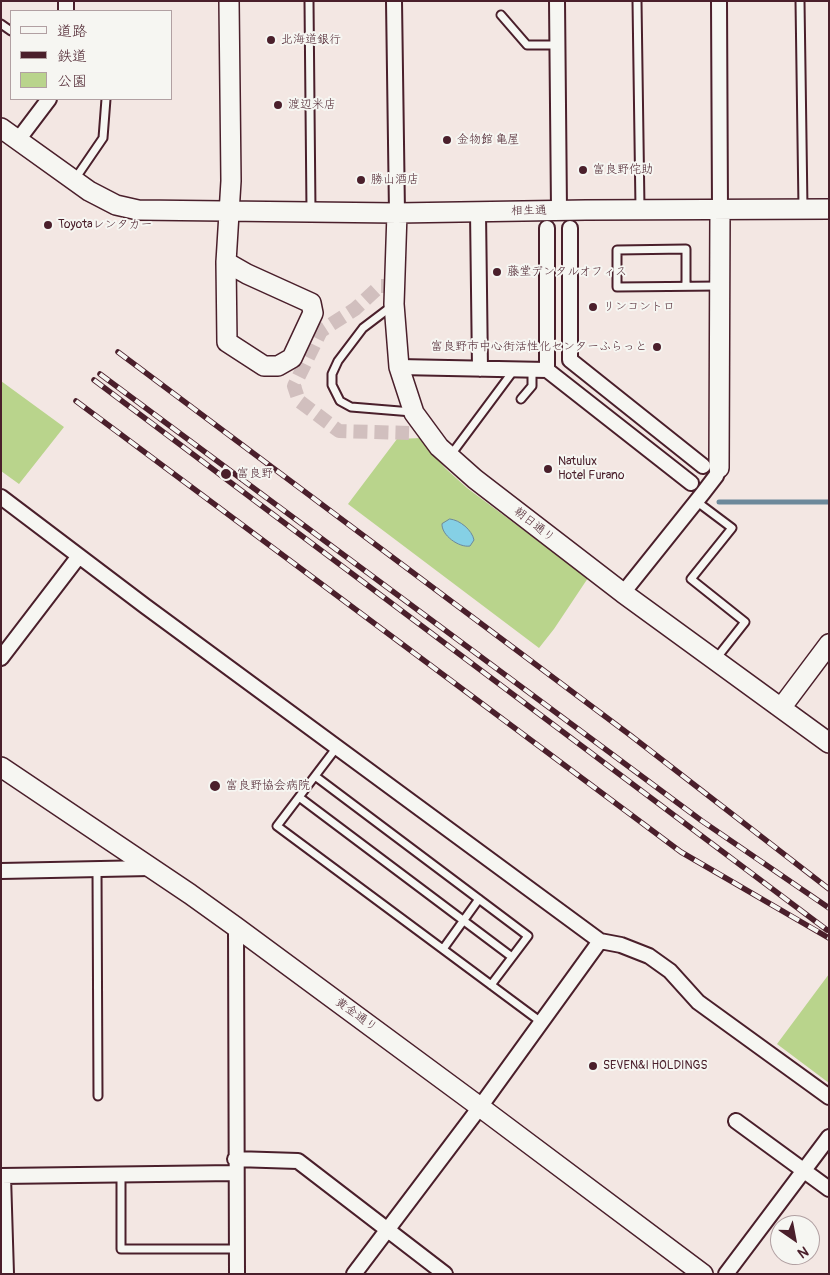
<!DOCTYPE html>
<meta charset="utf-8">
<style>
body{margin:0}
#map{position:relative;width:830px;height:1275px;overflow:hidden;background:#f3e7e3;font-family:Pangolin,"Klee One",sans-serif}
canvas{display:block}
.frame{position:absolute;inset:0;border:2px solid #4a1f2b;pointer-events:none}
.legend{position:absolute;left:10px;top:10px;width:162px;height:90px;box-sizing:border-box;background:#f6f6f2;border:1px solid #b1a0a2;margin:0;padding:6px 9px;list-style:none;font-size:15px;color:#4a1f2b}
.legend li{display:flex;align-items:center;gap:10px;height:25px}
.legend b{width:25px;border:1px solid #b1a0a2}
.north{position:absolute;left:770px;top:1215px;width:50px;height:50px;box-sizing:border-box;background:#f6f6f2;border:1px solid #b1a0a2;border-radius:50%;rotate:147deg;font-size:14px;font-weight:700;line-height:20px;text-align:center;color:#4a1f2b}
.north::after{content:'';display:block;margin:auto;width:18px;height:22px;background:#4a1f2b;clip-path:polygon(50% 0,100% 100%,50% 72%,0 100%)}
</style>
<div id="map">
<canvas width="830" height="1275"></canvas>
<div class="frame"></div>
<ul class="legend">
<li><b style="height:6px;background:#f6f6f2"></b>道路</li>
<li><b style="height:6px;background:#4a1f2b"></b>鉄道</li>
<li><b style="height:14px;background:#b9d48c"></b>公園</li>
</ul>
<div class="north">N</div>
</div>
<script>
const g = document.querySelector('canvas').getContext('2d');
g.lineJoin = 'round';
function fillPath(path, color) {
  g.fillStyle = color;
  g.fill(path, 'evenodd');
}
function strokePath(path, color, width, dash) {
  g.strokeStyle = color;
  g.lineWidth = width;
  g.lineCap = dash ? 'butt' : 'round';
  g.setLineDash(dash || []);
  g.stroke(path);
}
function label(font, color, halo, rows, align = 'center') {
  g.font = font + ' Pangolin,"Klee One",sans-serif';
  g.lineWidth = 4;
  g.setLineDash([]);
  g.textBaseline = 'middle';
  g.strokeStyle = halo;
  g.fillStyle = color;
  for (const [text, x, y, turn = 0] of rows) {
    g.save();
    g.translate(x, y);
    g.rotate((+turn || 0) * Math.PI / 180);
    g.textAlign = isNaN(turn) ? turn : align;
    if (halo) g.strokeText(text, 0, 0);
    g.fillText(text, 0, 0);
    g.restore();
  }
}
const green = new Path2D(`
 M1 381 64 427 19 484 1 471Z
 M421 438 445 468 467 488 588 578 554 629 539 648 348 504 397 439Z
 M829 974V1083L777 1044Z`);
const water = new Path2D(`
 M450 519C460 520 472 530 474 540L470 546C459 548 441 535 442 524Z`);
const stream = new Path2D(`
 M719 502H829`);
const streetTunnel = new Path2D(`
 M395 286H380L355 309 321 331 294 386 299 401 339 431 409 433`);
const lane = new Path2D(`
 M309 1 311 211
 M637 1 640 208
 M800 1 803 208
 M501 15 527 45H557
 M1 24 11 31
 M75 179 103 138 106 99
 M686 286V249L617 250V287L719 286
 M392 306 363 328 338 361 332 374V385L340 401 351 407 412 412
 M521 399 532 386V370
 M450 456 514 370
 M696 501 732 528 691 579 745 622 715 660
 M337 747 277 826 541 1022
 M315 776 528 936 491 985
 M299 797 512 957
 M97 870 98 1096
 M443 949 479 899
 M121 1174V1249H236`);
const street = new Path2D(`
 M66 1V11
 M394 1 397 213
 M557 1 559 210
 M719 1 720 210
 M18 140 49 99
 M478 212 480 369
 M570 228V360L703 466
 M399 367 547 370 691 483
 M547 370V228
 M1 497 145 606 600 941 621 945 649 956 670 971 698 1002 829 1097
 M623 593 703 493 716 476 719 468
 M1 658 79 556
 M1 871 150 868
 M236 927 237 1274
 M736 1121 829 1189
 M235 1159 298 1161 445 1274
 M1 1176 235 1173
 M3 1176 6 1274
 M354 1274 480 1107 600 941
 M726 1274 829 1137`);
const secondary = new Path2D(`
 M1 128 89 191 116 205 138 210 397 213 586 210 829 209
 M397 213 394 304 399 367 414 413 439 447 475 479 623 593 829 743
 M226 262 247 274 311 303 313 313 292 358 278 366H264L227 342 226 262 231 181 229 1
 M719 468 720 210
 M781 708 829 644
 M1 767 190 894 236 927 480 1107 703 1274`);
const rail = new Path2D(`
 M118 352 630 735 829 889
 M100 374 702 821 829 908
 M94 380 827 930
 M76 401 681 852 829 938`);
const markers = [
 [271,40,5,"#4a1f2b"],
 [278,105,5,"#4a1f2b"],
 [447,140,5,"#4a1f2b"],
 [583,170,5,"#4a1f2b"],
 [361,180,5,"#4a1f2b"],
 [48,225,5,"#4a1f2b"],
 [497,272,5,"#4a1f2b"],
 [593,307,5,"#4a1f2b"],
 [657,347,5,"#4a1f2b"],
 [548,469,5,"#4a1f2b"],
 [226,474,6,"#4a1f2b"],
 [215,786,6,"#4a1f2b"],
 [593,1066,5,"#4a1f2b"]
];
const poiNames = [
 ["北海道銀行",281,40],
 ["渡辺米店",288,105],
 ["金物館 亀屋",457,140],
 ["富良野侘助",593,170],
 ["勝山酒店",371,180],
 ["Toyotaレンタカー",58,225],
 ["藤堂デンタルオフィス",507,272],
 ["リンコントロ",603,307],
 ["富良野市中心街活性化センターふらっと",647,347,"right"],
 ["Natulux",558,462],
 ["Hotel Furano",558,476],
 ["富良野",237,474],
 ["富良野協会病院",226,786],
 ["SEVEN&I HOLDINGS",603,1066]
];
const streetNames = [
 ["相生通",529,211,-1],
 ["朝日通り",534,525,38],
 ["黄金通り",356,1015,36]
];
fillPath(green, '#b9d48c');
fillPath(water, '#85d0e5');
strokePath(water, '#6d899b', 1);
strokePath(stream, '#6d899b', 5);
strokePath(streetTunnel, '#d1bfbe', 14, [14, 7]);
strokePath(lane, '#4a1f2b', 11);
strokePath(street, '#4a1f2b', 18);
strokePath(secondary, '#4a1f2b', 22);
strokePath(lane, '#f6f6f2', 7);
strokePath(street, '#f6f6f2', 14);
strokePath(secondary, '#f6f6f2', 19);
strokePath(rail, '#4a1f2b', 5.5);
strokePath(rail, '#f6f6f2', 4, [11]);
for (const [x, y, r, color] of markers) {
  const dot = new Path2D();
  dot.arc(x, y, r, 0, 2 * Math.PI);
  g.fillStyle = color;
  g.fill(dot);
  strokePath(dot, '#f6f6f2', 2);
}
label('12px', '#4a1f2b', '#f6f6f2', poiNames, 'left');
label('12px', '#4a1f2b', '#f6f6f2', streetNames);
</script>
